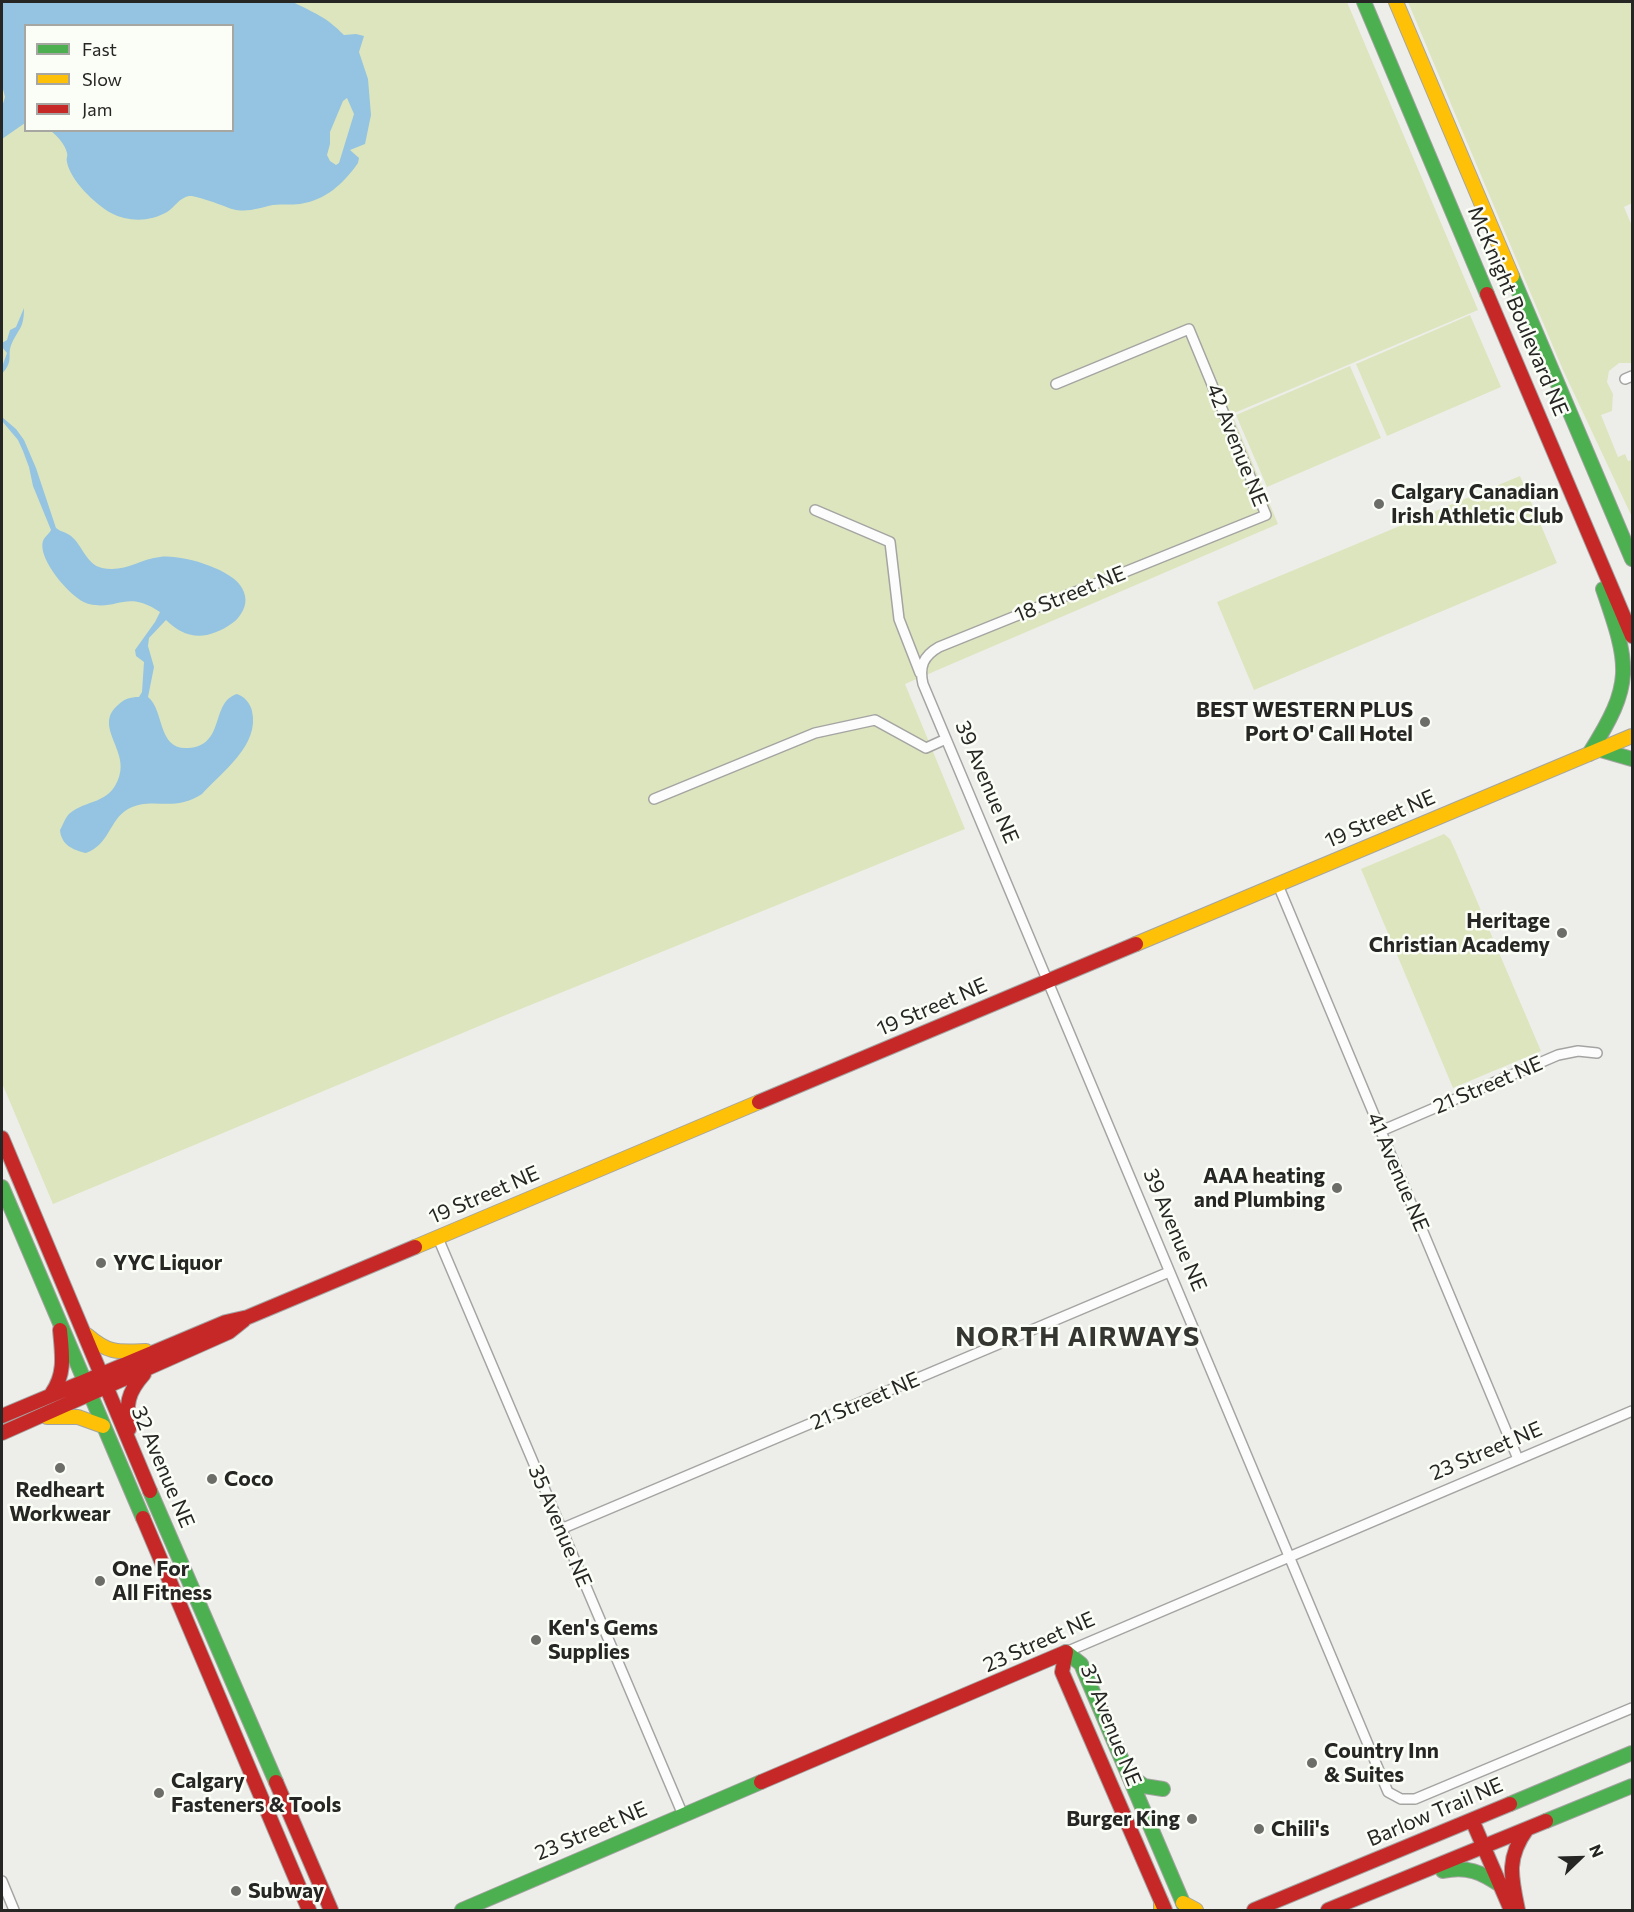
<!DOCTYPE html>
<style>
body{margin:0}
#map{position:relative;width:1634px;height:1912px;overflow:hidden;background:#edeeea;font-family:Commissioner,sans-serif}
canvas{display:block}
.frame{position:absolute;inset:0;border:3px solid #262624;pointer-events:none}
.legend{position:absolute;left:24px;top:24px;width:210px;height:108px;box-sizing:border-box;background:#fbfdf7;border:2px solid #a6a7a3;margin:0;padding:8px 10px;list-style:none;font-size:18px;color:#262624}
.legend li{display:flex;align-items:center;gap:12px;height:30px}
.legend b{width:30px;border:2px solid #a6a7a3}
.north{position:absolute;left:1550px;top:1828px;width:60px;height:60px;-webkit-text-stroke:4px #fbfdf7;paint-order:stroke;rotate:67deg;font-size:16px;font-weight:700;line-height:24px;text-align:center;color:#262624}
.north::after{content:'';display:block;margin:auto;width:21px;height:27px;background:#262624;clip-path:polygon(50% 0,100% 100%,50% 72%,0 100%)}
</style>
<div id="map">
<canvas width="1634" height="1912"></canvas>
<div class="frame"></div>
<ul class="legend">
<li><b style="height:8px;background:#4caf50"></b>Fast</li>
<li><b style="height:8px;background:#ffc107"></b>Slow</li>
<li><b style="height:8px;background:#c62828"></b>Jam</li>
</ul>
<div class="north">N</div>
</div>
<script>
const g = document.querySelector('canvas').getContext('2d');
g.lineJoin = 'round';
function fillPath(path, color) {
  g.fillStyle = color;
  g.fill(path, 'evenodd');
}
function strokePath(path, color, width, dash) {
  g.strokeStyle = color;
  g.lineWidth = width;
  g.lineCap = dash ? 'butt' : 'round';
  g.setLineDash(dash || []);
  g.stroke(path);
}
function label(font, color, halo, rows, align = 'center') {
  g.font = font + ' Commissioner,sans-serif';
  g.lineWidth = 5;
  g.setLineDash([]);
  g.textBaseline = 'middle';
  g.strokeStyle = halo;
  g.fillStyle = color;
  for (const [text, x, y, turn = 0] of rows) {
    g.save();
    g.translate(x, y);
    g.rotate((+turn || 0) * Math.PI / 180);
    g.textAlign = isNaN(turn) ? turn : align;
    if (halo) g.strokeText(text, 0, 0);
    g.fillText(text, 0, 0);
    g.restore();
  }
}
const green = new Path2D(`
 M2 2H1347L1478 310 1232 414 1278 524 905 684 965 829 496 1019 53 1204 2 1083ZM26 26H232V130H26Z
 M1408 2H1632V203L1624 207 1632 226V363H1619L1609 371 1607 382 1613 394 1612 411 1601 415 1618 457 1625 454 1628 461 1632 460V517L1563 370Z
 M1470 315 1501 387 1387 436 1356 364Z
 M1350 366 1381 438 1267 487 1236 415Z
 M1520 476 1557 563 1254 690 1217 602Z
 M1444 834 1450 839 1456 852 1541 1051 1453 1088 1361 869Z`);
const water = new Path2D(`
 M2 2H293C316 14 325 16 344 35L356 34 364 36 359 52 368 79 371 115 365 144 350 150 359 158 358 163C343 184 326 200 300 204 291 205 282 204 273 205 259 208 247 213 232 209 224 206 196 195 189 196 179 198 175 207 167 212 150 222 128 222 111 213 95 204 70 180 67 162 66 158 68 156 67 153 65 144 57 136 51 131L232 130V26H26L25 123 2 139V107L5 97 2 85ZM347 98 354 114 339 163 336 165 330 161 327 155 330 144V132L343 101Z
 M24 308C24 328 19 328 12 343 6 356 15 359 2 374V367L7 353 2 347V343L7 340 10 330 16 327Z
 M2 417 16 429 24 440 36 468 56 528C61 532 66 532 71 536 83 546 86 564 102 568 124 573 140 559 160 557 181 554 232 569 242 588 248 599 246 608 238 618 231 626 218 632 207 635 190 638 177 631 166 620L149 638 148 646 154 667 148 697C165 711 157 750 188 748 226 746 210 702 237 694 245 697 250 703 252 711 260 745 222 772 202 794 174 813 152 796 128 809 109 820 110 844 86 853 72 850 61 844 60 830 63 825 65 818 69 814 86 799 110 805 119 777 129 750 93 726 118 705 124 699 130 697 139 697L142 692 144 662 136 656 135 650 155 622 160 612C126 589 118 611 89 604 72 600 37 559 43 541 45 536 49 534 51 530L33 486 29 467 23 451 18 440 2 421Z`);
const street = new Path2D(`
 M1625 379 1632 376
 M1056 384 1189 329 1266 515 939 647C923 656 919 667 923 684L1388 1792 1401 1799H1415L1632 1708
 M815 510 890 542 899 619 920 673
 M654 799 815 733 875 720 926 748 946 739
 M1278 885 1518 1459
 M1381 1131 1558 1055 1578 1051 1597 1053
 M438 1238 683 1815
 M561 1529 1169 1272
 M1066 1652 1632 1411
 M2 1881 14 1910`);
const fast = new Path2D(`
 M1364 2 1487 294
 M1512 276 1632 559
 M1601 750 1632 759
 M1589 754C1634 683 1630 667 1603 589
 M2 1187 143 1518
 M150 1491 276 1782
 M1066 1652 1081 1664 1186 1910
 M1129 1775 1144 1786 1163 1789
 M1510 1804 1632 1753
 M1546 1821 1632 1786
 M1443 1871C1467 1866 1481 1872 1500 1885
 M462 1910 761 1782`);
const slow = new Path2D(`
 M1396 2 1512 276
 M1136 944 1632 736
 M415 1247 759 1102
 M87 1335C109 1354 118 1352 146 1351
 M47 1417H78L103 1426
 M1161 1901V1910
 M1183 1903 1196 1910`);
const jam = new Path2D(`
 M1487 294 1632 636
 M759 1102 1136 944
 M2 1138 150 1491
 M52 1393C66 1373 62 1353 60 1330
 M2 1416 226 1322 248 1317 415 1247
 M129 1429C126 1404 127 1393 144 1374
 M2 1433 229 1332 244 1320
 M143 1518 309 1910
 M1066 1652 1062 1672 1165 1910
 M276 1782 331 1910
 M761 1782 1066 1652
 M1472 1820 1511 1910
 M1254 1910 1510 1804
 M1328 1910 1546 1821
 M1518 1910C1511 1877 1506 1858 1527 1829`);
const markers = [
 [1379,504,6,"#6c6c69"],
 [1425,722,6,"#6c6c69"],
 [1562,933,6,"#6c6c69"],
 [1337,1188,6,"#6c6c69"],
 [101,1263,6,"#6c6c69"],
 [60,1468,6,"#6c6c69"],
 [212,1479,6,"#6c6c69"],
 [100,1581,6,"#6c6c69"],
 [536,1640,6,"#6c6c69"],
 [1312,1763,6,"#6c6c69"],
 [159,1793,6,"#6c6c69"],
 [1192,1819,6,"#6c6c69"],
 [1259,1829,6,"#6c6c69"],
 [236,1891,6,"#6c6c69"]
];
const streetNames = [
 ["McKnight Boulevard NE",1518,311,67],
 ["42 Avenue NE",1237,445,68],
 ["18 Street NE",1070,594,-22],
 ["39 Avenue NE",987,782,67],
 ["19 Street NE",1380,819,-23],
 ["19 Street NE",932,1007,-23],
 ["21 Street NE",1488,1085,-23],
 ["41 Avenue NE",1398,1172,67],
 ["19 Street NE",484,1195,-23],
 ["39 Avenue NE",1175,1230,67],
 ["21 Street NE",865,1401,-23],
 ["23 Street NE",1486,1451,-23],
 ["32 Avenue NE",163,1467,67],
 ["35 Avenue NE",560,1526,67],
 ["23 Street NE",1039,1642,-24],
 ["37 Avenue NE",1111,1725,68],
 ["Barlow Trail NE",1435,1812,-23],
 ["23 Street NE",591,1831,-23]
];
const poiNames = [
 ["Calgary Canadian",1391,492],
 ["Irish Athletic Club",1391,516],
 ["BEST WESTERN PLUS",1413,710,"right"],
 ["Port O' Call Hotel",1413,734,"right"],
 ["Heritage",1550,921,"right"],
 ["Christian Academy",1550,945,"right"],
 ["AAA heating",1325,1176,"right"],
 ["and Plumbing",1325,1200,"right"],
 ["YYC Liquor",113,1263],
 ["Coco",224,1479],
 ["Redheart",60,1490,"center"],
 ["Workwear",60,1514,"center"],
 ["One For",112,1569],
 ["All Fitness",112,1593],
 ["Ken's Gems",548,1628],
 ["Supplies",548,1652],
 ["Country Inn",1324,1751],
 ["& Suites",1324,1775],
 ["Calgary",171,1781],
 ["Fasteners & Tools",171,1805],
 ["Burger King",1180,1819,"right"],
 ["Chili's",1271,1829],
 ["Subway",248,1891]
];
const districtNames = [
 ["NORTH AIRWAYS",1078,1337]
];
fillPath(green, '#dde5be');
fillPath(water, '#94c4e1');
strokePath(street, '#a4a4a2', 12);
strokePath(fast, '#a4a4a2', 16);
strokePath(slow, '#a4a4a2', 16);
strokePath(jam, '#a4a4a2', 16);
strokePath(street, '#fcfcfc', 9);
strokePath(fast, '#4caf50', 14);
strokePath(slow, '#ffc107', 14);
strokePath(jam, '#c62828', 14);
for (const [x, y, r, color] of markers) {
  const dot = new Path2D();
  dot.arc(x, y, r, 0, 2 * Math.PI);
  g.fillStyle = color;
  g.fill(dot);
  strokePath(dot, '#fbfdf7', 2);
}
label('21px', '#262624', '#fbfdf7', streetNames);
label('bold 21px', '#262624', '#fbfdf7', poiNames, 'left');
g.letterSpacing = '1.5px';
label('bold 27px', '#353632', '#fbfdf7', districtNames);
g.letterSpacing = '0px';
</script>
